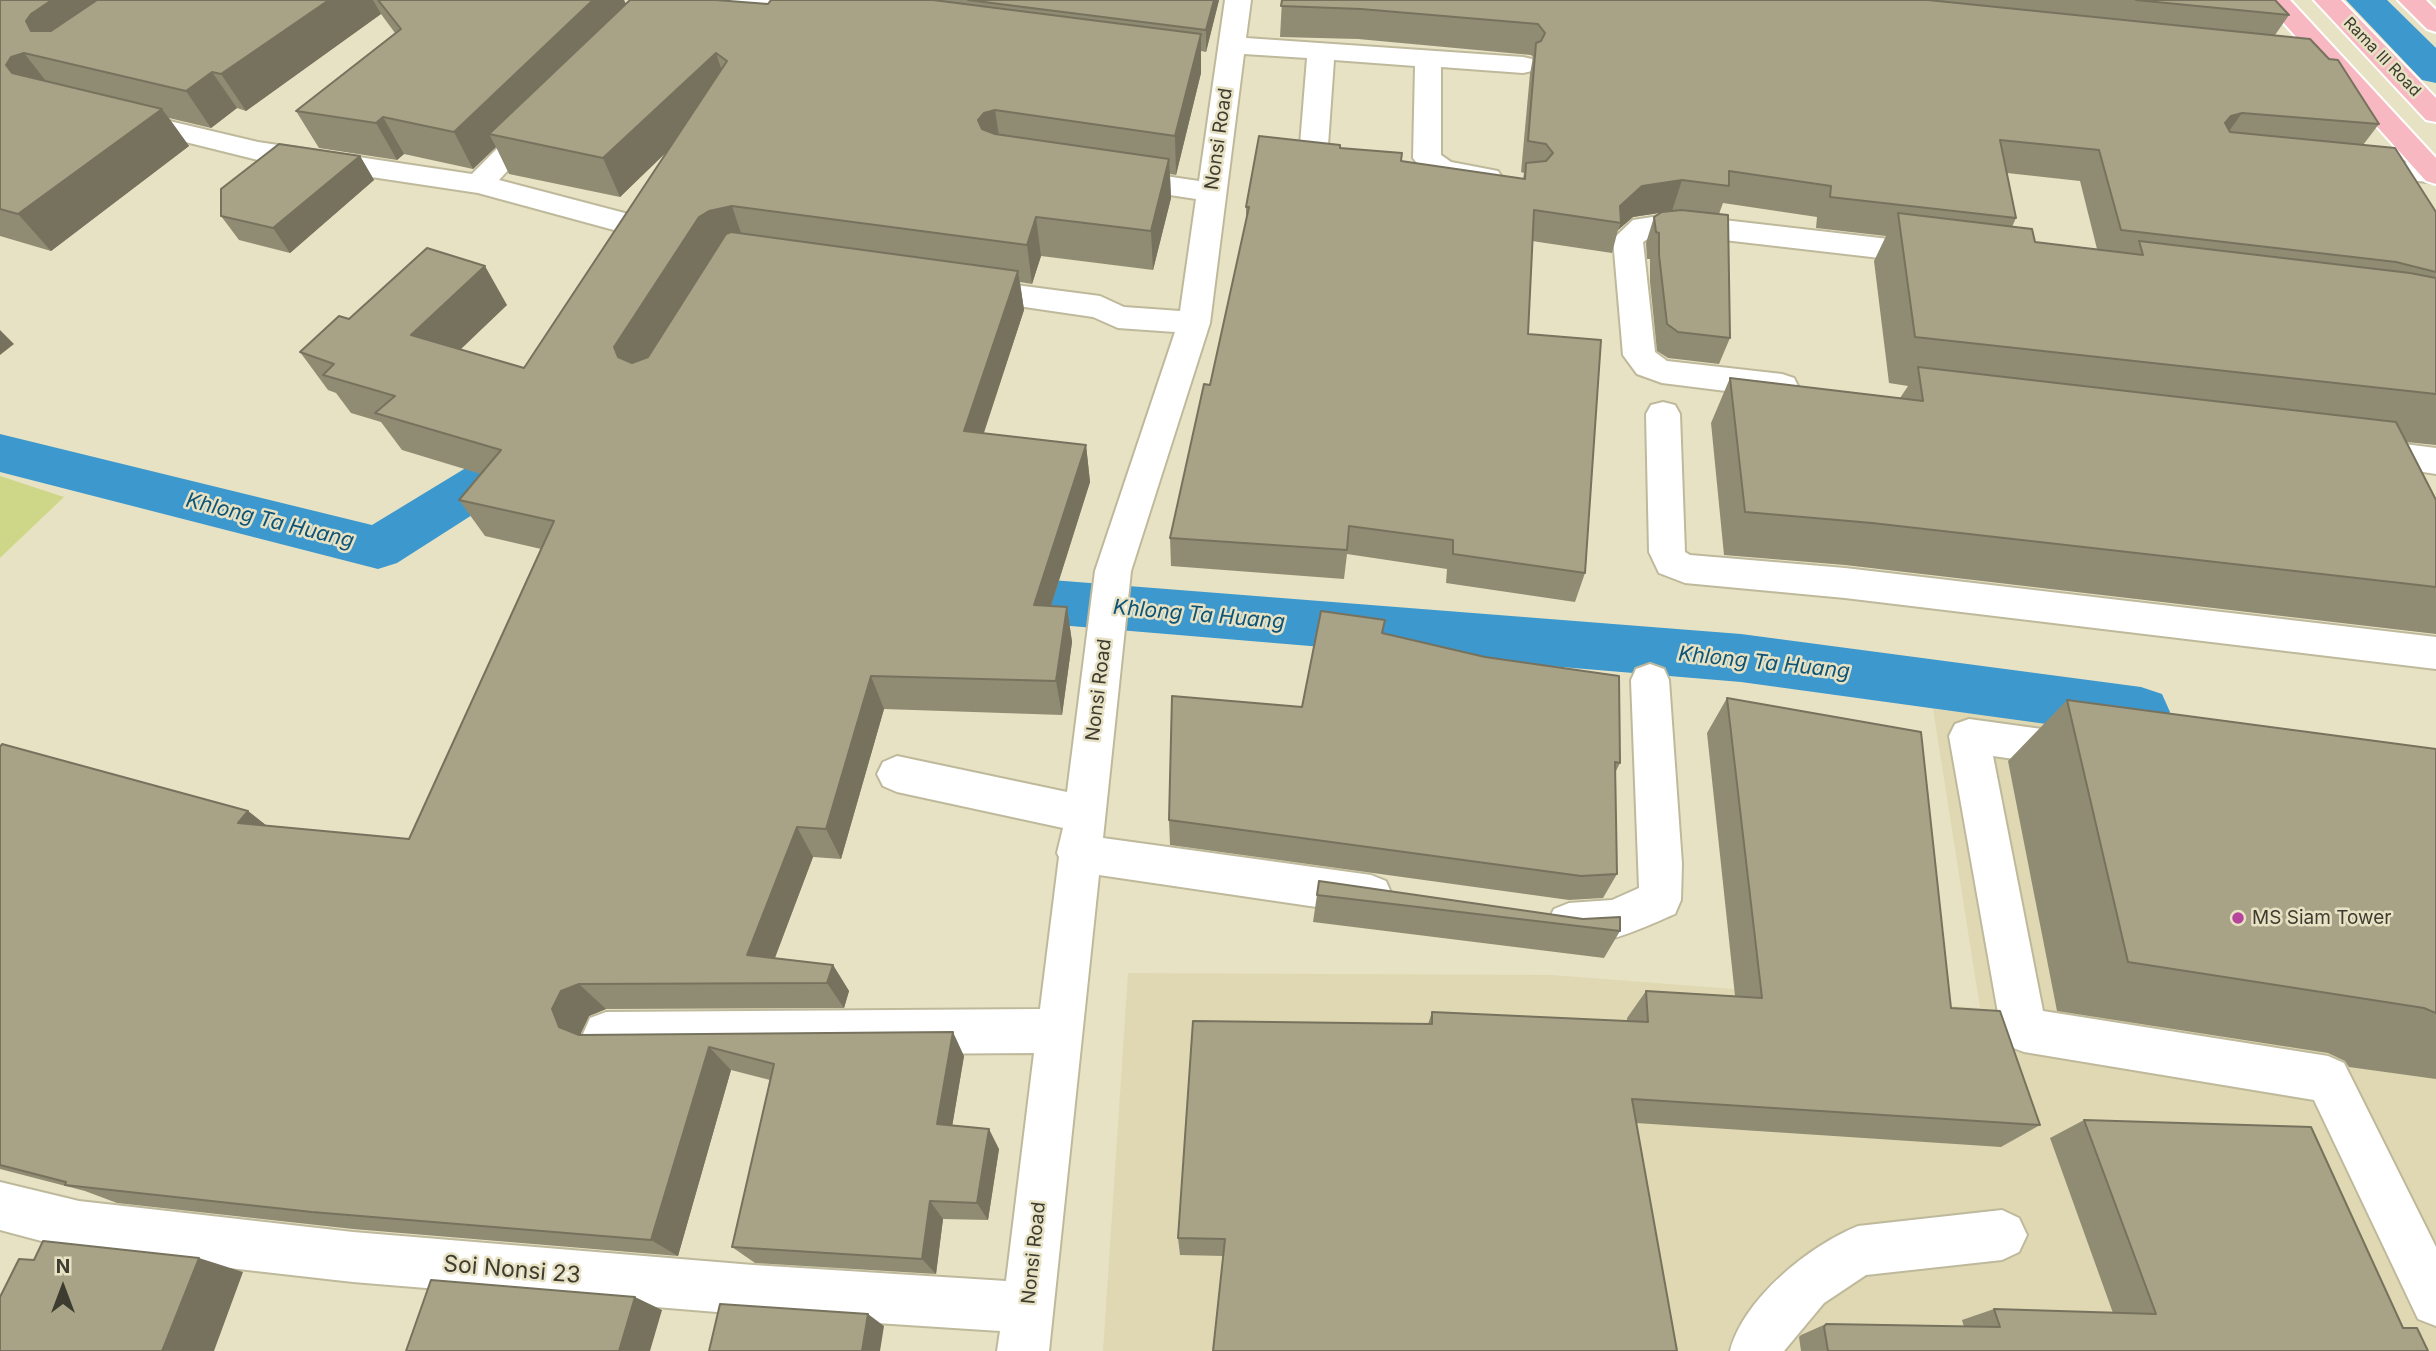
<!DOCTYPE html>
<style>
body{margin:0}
#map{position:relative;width:2436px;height:1351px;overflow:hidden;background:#e8e2c4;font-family:Inter,sans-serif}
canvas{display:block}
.north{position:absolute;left:28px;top:1253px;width:70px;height:70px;-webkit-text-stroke:5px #e8e2c4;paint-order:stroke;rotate:0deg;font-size:19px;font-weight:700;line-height:28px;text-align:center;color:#3e3b30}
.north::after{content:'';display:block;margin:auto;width:24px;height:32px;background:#3e3b30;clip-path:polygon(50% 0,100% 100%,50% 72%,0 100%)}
</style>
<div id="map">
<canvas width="2436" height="1351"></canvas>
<div class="north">N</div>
</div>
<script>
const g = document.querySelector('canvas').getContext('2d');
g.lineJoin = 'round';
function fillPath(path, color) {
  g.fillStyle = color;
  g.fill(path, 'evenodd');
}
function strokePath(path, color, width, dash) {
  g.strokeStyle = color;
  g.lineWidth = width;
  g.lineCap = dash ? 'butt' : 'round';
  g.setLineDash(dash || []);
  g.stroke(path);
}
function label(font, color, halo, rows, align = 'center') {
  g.font = font + ' Inter,sans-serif';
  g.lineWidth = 5;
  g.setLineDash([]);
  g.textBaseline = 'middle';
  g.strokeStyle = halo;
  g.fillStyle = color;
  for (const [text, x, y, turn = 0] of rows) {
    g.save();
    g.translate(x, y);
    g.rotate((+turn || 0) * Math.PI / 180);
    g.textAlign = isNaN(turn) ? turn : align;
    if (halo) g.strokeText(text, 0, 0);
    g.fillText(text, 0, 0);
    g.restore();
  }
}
const built = new Path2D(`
 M1933 709 2436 766V1351H1103L1128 973 1552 975 1980 1008Z`);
const green = new Path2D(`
 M0 476 64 497 0 558Z`);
const canal = new Path2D(`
 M2346 0H2387L2436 48V83L2422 80Z
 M0 434 372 525 469 466 487 461 555 478 562 492 555 506 536 512 494 501 397 563 378 569 0 472Z
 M975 574 1741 634 2141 687 2162 694 2170 712 2162 730 2141 737 1741 682 975 618 955 612 947 596 955 580Z`);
const minor = new Path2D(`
 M711 0H796L817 4 821 9 817 14 808 17 724 8 715 5Z
 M1225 0H1251L1246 38 1523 57 1532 59 1536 65 1532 71 1523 73 1441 67V155L1451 162 1498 171 1502 177 1498 183C1475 189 1427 179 1413 158L1415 66 1334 60 1328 145 1324 151 1314 154 1304 151 1300 145 1307 58 1244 54 1210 323 1131 571 1103 838 1371 875 1386 881 1392 895 1386 909 1371 915 1099 875 1049 1351H997L1000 1331 753 1315 353 1282 79 1251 0 1230V1182L79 1201 353 1232 753 1265 1006 1281 1034 1053 606 1056 590 1050 583 1034 590 1018 606 1012 1040 1009 1059 857 1057 853 1063 828 897 792 883 786 877 774 883 762 897 756 1067 792 1095 571 1175 332 1118 328 1093 317 970 299 959 296 954 289 959 282 970 279 1100 296 1124 307 1180 311 1196 199 1117 187 1107 184 1103 178 1107 172 1117 169 1199 181Z
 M127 111 258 142 472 174 528 117 538 115 548 117 552 123 499 180 636 216 640 223 636 230 625 233 478 193 258 160 117 125 113 119 117 113Z
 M2356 158 2436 165V183L2346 173 2342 167 2346 161Z
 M1672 214 1932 244 1943 247 1947 254 1943 261 1932 264 1672 234 1652 236 1643 242 1655 352 1667 361 1782 374 1794 378 1798 386 1794 394 1782 398 1662 383 1637 374 1623 355 1613 239 1633 220Z
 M1663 402 1675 405 1680 414 1685 552 1690 555 1845 568 2436 637V669L1845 598 1685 583 1659 573 1649 552 1646 414 1651 405Z
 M2364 439 2436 448V474L2352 461 2347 452 2352 443Z
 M1650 664 1664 669 1669 680 1682 864 1681 900 1675 914C1637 930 1595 953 1554 937L1547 923 1554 909 1569 903 1612 900 1639 888 1631 680 1636 669Z
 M1969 719 2078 734 2092 739 2098 751 2092 763 2078 768 1993 756 2043 1011 2328 1056 2344 1063 2436 1247V1326L2418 1319 2314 1100 2024 1052 2008 1046 2001 1030 1949 736 1955 724Z
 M2002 1210 2019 1218 2027 1235 2019 1252 2002 1260 1866 1275 1824 1303 1784 1351H1730C1744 1298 1809 1246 1858 1226Z`);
const major = new Path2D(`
 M2263 0H2290L2436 158V184L2426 181Z
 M2314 0H2341L2436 98V122L2426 120Z
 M2398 0H2426L2436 10V32L2427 29Z`);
const wall = new Path2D(`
 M0 0H624L626 4H768L771 0H1219L1206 52 1201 51V73L1176 175 1170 174 1171 198 1153 270 1041 256 1032 284 1020 282 1024 310 984 433 1086 445 1090 482 1051 606 1067 607 1072 642 1062 715 884 709 841 859 813 857 775 958 833 965 849 991 844 1008 606 1009 589 1016 581 1033V1035L964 1056 952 1126 999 1149 988 1220 943 1219 936 1274 755 1263 732 1247 770 1080 731 1070 678 1256 353 1229 117 1203 85 1191 0 1169V747L248 811 267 826 409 839 541 549 485 536 459 500 481 474 402 450 381 422 351 413 336 393 328 390 300 352 349 319 507 305 460 349 524 368 667 151 620 197 509 174 496 147 473 169 404 154 397 160 319 148 296 111 395 33 381 14 246 111 237 108 211 128 169 118 189 146 51 251 0 236Z
 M1282 0H2275L2289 15 2275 35 2379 124 2363 145 2436 212V445L2406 442 2436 500V634L1845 565 1724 555 1711 423 1730 378 1900 398 1908 386 1889 383 1874 261 1886 236 1816 228 1817 217 1723 203 1719 214 1730 338 1719 364 1668 358 1657 351 1650 282V259H1647L1646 243 1654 217 1659 213 1633 217 1618 230 1612 253 1532 241 1528 334 1585 573 1575 602 1446 583 1447 569 1347 554 1344 579 1171 566 1170 538 1210 385 1246 221V207L1340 148 1401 161 1523 179 1524 173 1521 172 1530 74 1533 57 1531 55 1358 39 1280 37ZM2007 173 2080 181 2097 249 2035 242 2012 227 2016 218Z
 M360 156 374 180 290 253 239 240 221 216Z
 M1382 633 1620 763 1615 773 1617 874 1603 898 1569 900 1170 845 1169 820 1302 707Z
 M1727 698 1951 1008 2040 1125 2001 1147 1636 1123 1223 1256 1180 1255 1178 1238 1428 1024 1432 1012 1627 1021V1018L1646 991 1735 996 1707 733Z
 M2067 700 2436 749V1079L2349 1067 2345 1061 2328 1053 2057 1011 2008 761Z
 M1319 881 1620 931 1604 958 1313 922Z
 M2084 1120 2403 1328 2428 1351H1801L1799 1337 1801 1335 1826 1324 1964 1327 1962 1320 1994 1309 2113 1313 2050 1138Z`);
const shadedWall = new Path2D(`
 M52 0H133L56 61 31 31 26 21 31 14Z
 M329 0H373L381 14 246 111 221 74Z
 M593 0H624L630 15 489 134 496 147 473 169 454 132Z
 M1214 0H1219L1206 52V30Z
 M1201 34V73L1176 175 1175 136Z
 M24 53 53 90 36 102 6 65 11 57Z
 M716 53 729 92 620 197 603 158Z
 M212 72 237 108 211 128 186 91Z
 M162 109 189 146 51 251 18 214Z
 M995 110 1001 149 990 152 978 120 984 113Z
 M2242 113 2220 144 2225 123 2231 116Z
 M383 117 404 154 397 160 376 123Z
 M360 156 374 180 290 253 273 228Z
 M1169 159 1171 198 1153 270 1151 231Z
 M1682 180 1672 211 1633 217 1618 230 1621 223 1620 206 1642 186Z
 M732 206 745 245 633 385 618 357 614 347 699 217 709 211Z
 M1036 217 1041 256 1032 284 1027 245Z
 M485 266 507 305 436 373 411 335Z
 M1018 271 1024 310 972 468 964 431Z
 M0 330 14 344 0 355Z
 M1086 445 1090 482 1040 640 1034 605Z
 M1067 607 1072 642 1062 715 1056 681Z
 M871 676 884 709 841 859 826 829Z
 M248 811 286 841 238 823Z
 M797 827 813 857 766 981 747 955Z
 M833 965 849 991 844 1008 827 983Z
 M579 984 606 1009 589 1016 581 1033 588 1051 559 1027 552 1009 561 991Z
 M953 1032 964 1056 949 1145 937 1124Z
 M709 1047 731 1070 678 1256 651 1240Z
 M989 1129 999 1149 988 1220 977 1203Z
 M930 1201 943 1219 936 1274 922 1259Z
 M199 1258 243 1272 214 1351H162Z
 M635 1297 662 1310 650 1351H619Z
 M868 1314 884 1326 880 1351H862Z`);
const building = new Path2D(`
 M0 0H52L31 14 26 21 31 31H51L97 0H329L221 74 212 72 186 91 24 53 11 57 6 65 12 73 162 109 18 214 0 209Z
 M378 0H593L454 132 383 117 376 123 296 111 401 29Z
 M630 0H716L768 4 771 0H933L1201 34 1175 136 995 110 984 113 978 120 982 129 995 134 1169 159 1151 231 1036 217 1027 245 732 206 709 211 699 217 614 347 618 357 632 363 648 357 726 234 731 232 1018 271 964 431 1086 445 1034 605 1067 607 1056 681 871 676 826 829 797 827 747 955 833 965 827 983 579 984 561 991 552 1009 559 1027 579 1035 953 1032 937 1124 989 1129 977 1203 930 1201 922 1259 732 1247 774 1064 709 1047 651 1240 312 1212 65 1185 66 1182 0 1165V747L2 744 248 811 238 823 409 839 554 521 459 500 501 450 375 413 395 396 323 375 334 364 300 352 339 316 349 319 427 248 485 266 411 335 524 368 727 61 716 53 603 158 489 134Z
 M968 0H1214L1206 30Z
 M1282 0H1928L2310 39 2329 59 2338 60 2379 124 2242 113 2231 116 2225 123 2230 132 2395 148 2436 212V272L2396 262 2121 230 2099 150 2000 140 2016 218 1830 197 1831 186 1729 171V186L1682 180 1642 186 1620 206 1621 223 1534 210 1528 334 1601 340 1585 573 1453 554V540L1349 526 1347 550 1170 538 1204 384 1210 385 1249 207H1246L1259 136 1340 145V148L1402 153 1401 161 1525 179 1526 163 1546 161 1553 153 1546 144 1528 141 1536 43 1541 41 1545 33 1538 24 1361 9 1281 6Z
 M2136 0H2275L2289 15Z
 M279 144 360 156 273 228 221 216V189Z
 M1681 210 1728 215 1730 338 1678 332 1667 324 1659 255V233L1656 232 1654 217 1662 212Z
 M1898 213 2032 229 2035 242 2143 255 2139 241 2410 273 2436 278V394L1915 337Z
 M1918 367 2396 422 2436 500V587L1872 523 1745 512 1730 378 1923 401Z
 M1321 611 1385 620 1382 633 1485 657 1619 676 1620 763 1615 762 1617 874 1581 876 1169 820 1172 696 1302 707Z
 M1727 698 1921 732 1951 1008 2000 1011 2040 1125 1632 1099 1677 1351H1213L1225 1239 1178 1238 1193 1021 1432 1024V1012L1648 1022 1646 991 1762 998Z
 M2067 700 2436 749V1013L2424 1008 2128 962Z
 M1319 881 1583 919 1620 917V931L1317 895Z
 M2084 1120 2311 1127 2403 1328H2417L2428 1351H1828L1824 1327 1826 1324 2000 1327 1994 1309 2156 1314Z
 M43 1241 199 1258 162 1351H0V1297L19 1259 34 1260Z
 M431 1280 635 1297 619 1351H406Z
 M720 1304 868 1314 862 1351H709Z`);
const markers = [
 [2238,918,7,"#b6439c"]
];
const farStreetnames = [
 ["Rama III Road",2382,57,46]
];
const streetNames = [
 ["Nonsi Road",1219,139,-82],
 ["Nonsi Road",1099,690,-83],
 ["Nonsi Road",1034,1253,-84]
];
const poiNames = [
 ["MS Siam Tower",2252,918]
];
const waterNames = [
 ["Khlong Ta Huang",270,521,14],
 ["Khlong Ta Huang",1199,615,5],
 ["Khlong Ta Huang",1764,663,6]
];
const nearStreetnames = [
 ["Soi Nonsi 23",512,1270,5]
];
fillPath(built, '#dfd8b2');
fillPath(green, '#ced788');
fillPath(canal, '#3d98cd');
strokePath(minor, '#bfb99c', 4);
strokePath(major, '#fff', 4);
fillPath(minor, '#fff');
fillPath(major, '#f8b8c2');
fillPath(wall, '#908c73');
fillPath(shadedWall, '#76725e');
fillPath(building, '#a8a386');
strokePath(building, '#76725e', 2);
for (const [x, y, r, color] of markers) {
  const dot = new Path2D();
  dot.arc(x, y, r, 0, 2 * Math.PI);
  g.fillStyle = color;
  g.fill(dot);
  strokePath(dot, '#e8e2c4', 2.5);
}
label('16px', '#3e3b30', '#e8e2c4', farStreetnames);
label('19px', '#3e3b30', '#e8e2c4', streetNames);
label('19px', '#3e3b30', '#e8e2c4', poiNames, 'left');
label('italic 21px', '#0d5477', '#e8e2c4', waterNames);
label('23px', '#3e3b30', '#e8e2c4', nearStreetnames);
</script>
